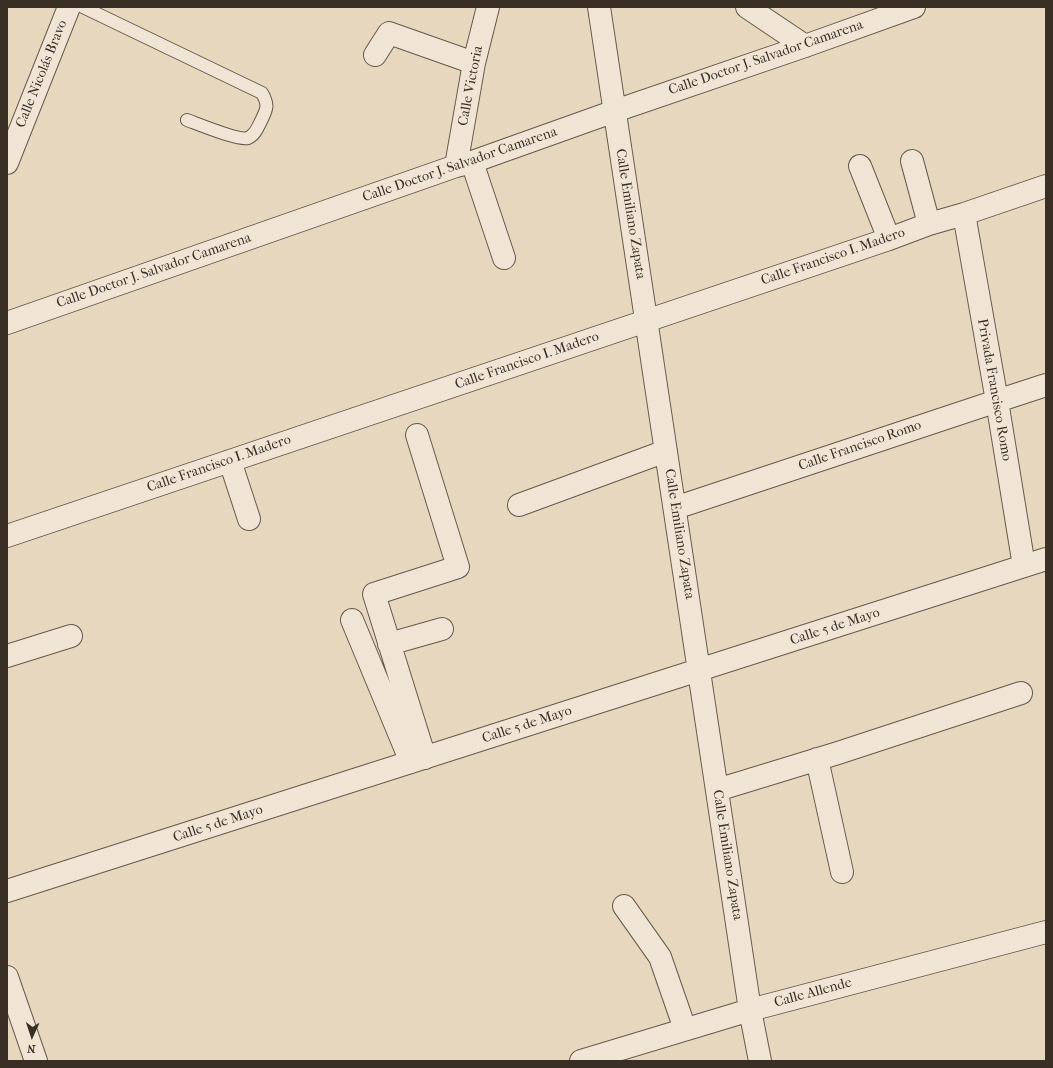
<!DOCTYPE html>
<meta charset="utf-8">
<style>
body{margin:0}
#map{position:relative;width:1053px;height:1068px;overflow:hidden;background:#e8d7bf;font-family:"IM FELL French Canon",serif}
canvas{display:block}
.frame{position:absolute;inset:0;border:8px solid #392f25;pointer-events:none}
.north{position:absolute;left:12px;top:1016px;width:40px;height:40px;-webkit-text-stroke:3px #f0e5d5;paint-order:stroke;rotate:183deg;font-size:11px;font-weight:700;line-height:16px;text-align:center;color:#392f25}
.north::after{content:'';display:block;margin:auto;width:14px;height:18px;background:#392f25;clip-path:polygon(50% 0,100% 100%,50% 72%,0 100%)}
</style>
<div id="map">
<canvas width="1053" height="1068"></canvas>
<div class="frame"></div>
<div class="north">N</div>
</div>
<script>
const g = document.querySelector('canvas').getContext('2d');
g.lineJoin = 'round';
function strokePath(path, color, width, dash) {
  g.strokeStyle = color;
  g.lineWidth = width;
  g.lineCap = dash ? 'butt' : 'round';
  g.setLineDash(dash || []);
  g.stroke(path);
}
function label(font, color, halo, rows, align = 'center') {
  g.font = font + ' "IM FELL French Canon",serif';
  g.lineWidth = 3;
  g.setLineDash([]);
  g.textBaseline = 'middle';
  g.strokeStyle = halo;
  g.fillStyle = color;
  for (const [text, x, y, turn = 0] of rows) {
    g.save();
    g.translate(x, y);
    g.rotate((+turn || 0) * Math.PI / 180);
    g.textAlign = isNaN(turn) ? turn : align;
    if (halo) g.strokeText(text, 0, 0);
    g.fillText(text, 0, 0);
    g.restore();
  }
}
const lane = new Path2D(`
 M83 7 262 93C269 105 267 109 261 121 258 127 255 135 248 138 239 141 198 124 187 120`);
const street = new Path2D(`
 M599 7 750 1010 760 1061
 M747 7 805 46
 M375 55 389 33 474 63
 M912 161 929 224
 M472 162 504 258
 M7 163 69 7
 M456 166 474 63 488 7
 M860 166 889 239
 M964 214 997 401 1024 566
 M7 323 456 166 472 162 615 111 805 46 914 7
 M417 435 458 567 374 594 425 758
 M230 461 249 519
 M519 505 666 451
 M675 508 997 401 1046 385
 M7 536 646 321 889 239 929 224 964 214 1046 186
 M352 620 411 762
 M389 644 442 629
 M7 656 71 636
 M817 759 842 872
 M717 790 838 753 1021 693
 M7 891 1046 559
 M624 906 660 957 685 1029
 M7 977 36 1061
 M581 1061 750 1010 1046 932`);
const streetNames = [
 ["Calle Doctor J. Salvador Camarena",766,58,-19],
 ["Calle Nicolás Bravo",42,74,-68],
 ["Calle Victoria",471,86,-79],
 ["Calle Doctor J. Salvador Camarena",460,165,-19],
 ["Calle Emiliano Zapata",630,214,81],
 ["Calle Francisco I. Madero",833,257,-19],
 ["Calle Doctor J. Salvador Camarena",154,271,-19],
 ["Calle Francisco I. Madero",527,361,-19],
 ["Privada Francisco Romo",994,390,80],
 ["Calle Francisco Romo",860,446,-19],
 ["Calle Francisco I. Madero",219,464,-19],
 ["Calle Emiliano Zapata",679,534,81],
 ["Calle 5 de Mayo",835,627,-18],
 ["Calle 5 de Mayo",527,725,-18],
 ["Calle 5 de Mayo",218,824,-18],
 ["Calle Emiliano Zapata",727,855,81],
 ["Calle Allende",813,993,-15]
];
strokePath(lane, '#65594c', 14);
strokePath(street, '#65594c', 24);
strokePath(lane, '#f0e5d5', 12);
strokePath(street, '#f0e5d5', 22);
label('14px', '#392f25', '#f0e5d5', streetNames);
</script>
